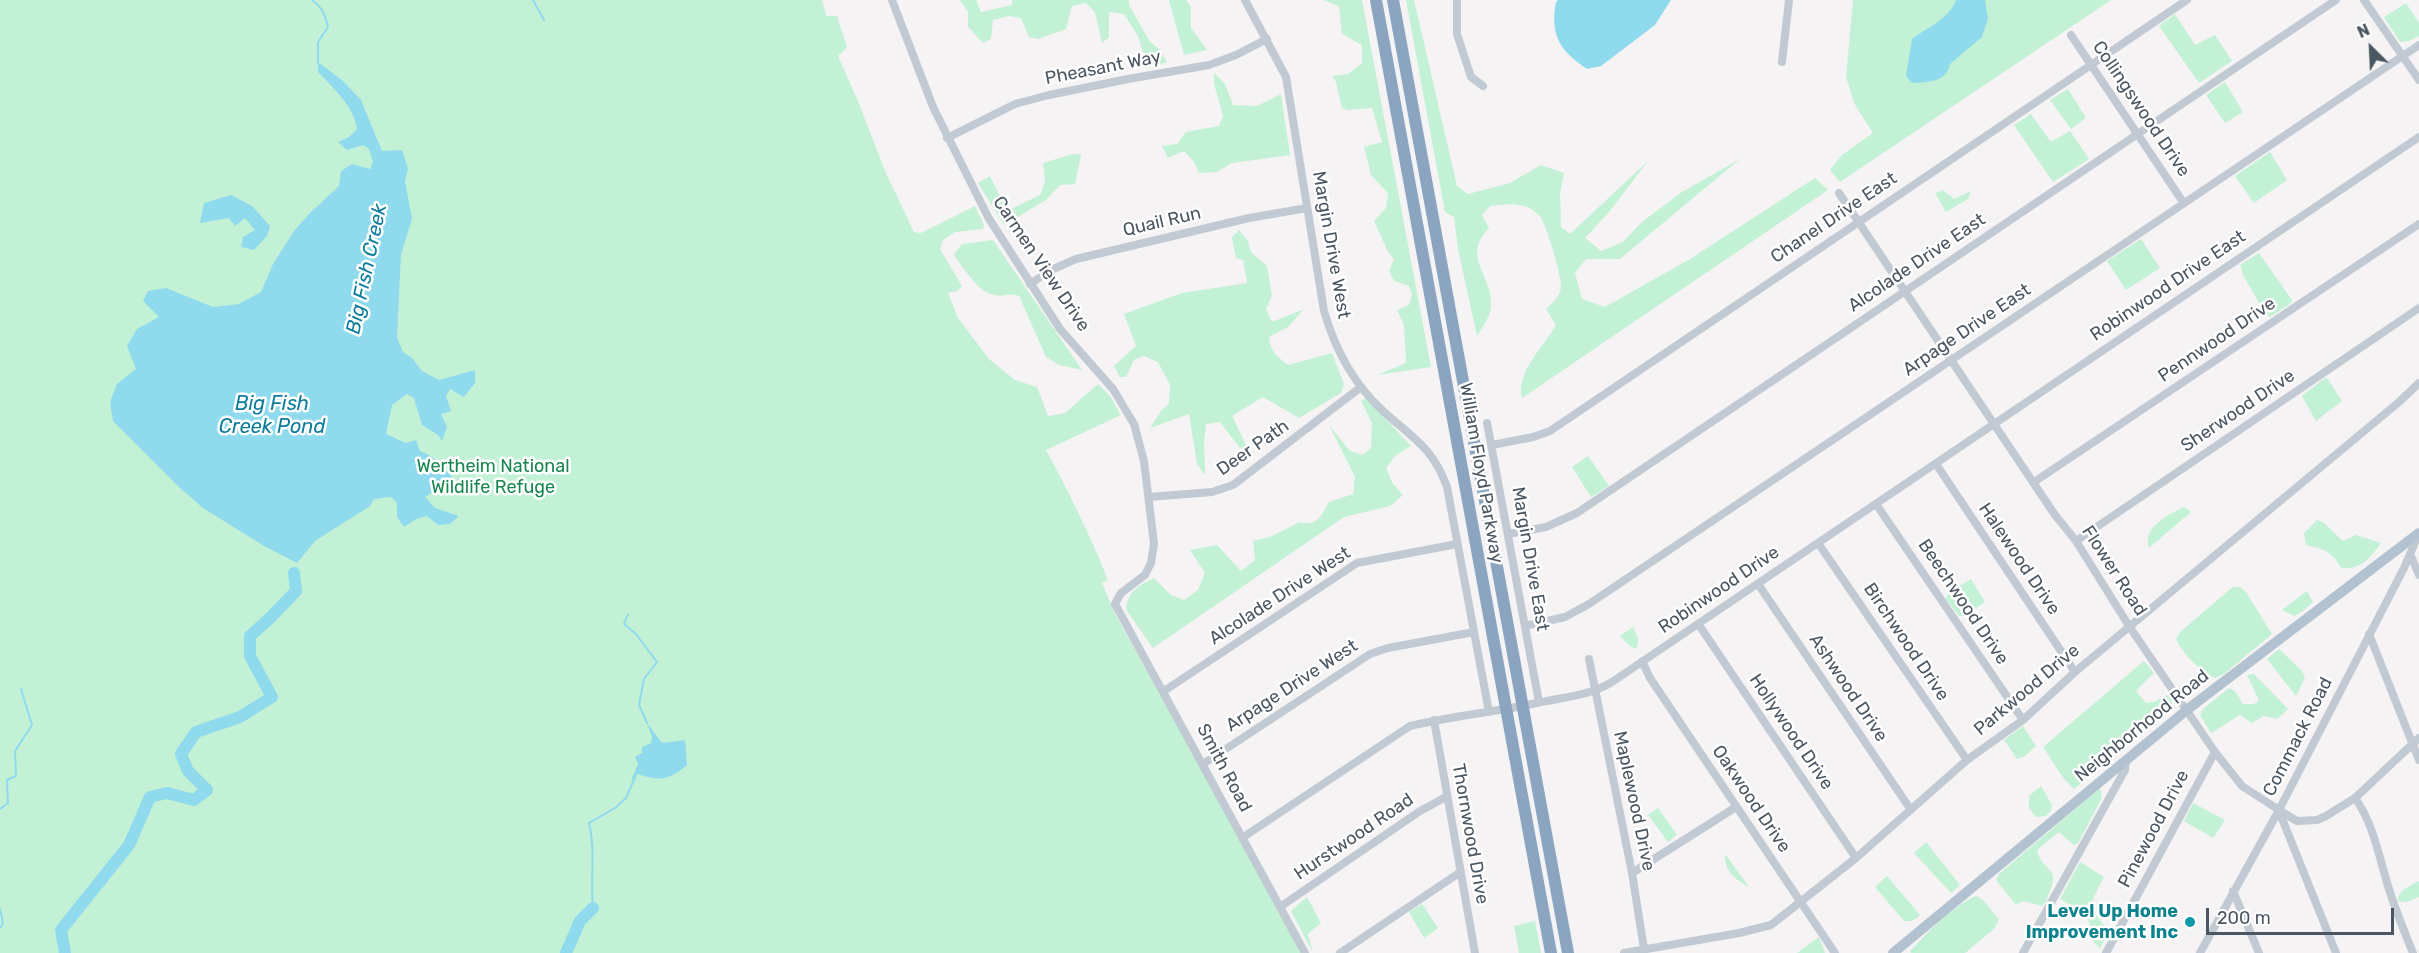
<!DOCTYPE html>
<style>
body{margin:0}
#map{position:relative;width:2419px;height:953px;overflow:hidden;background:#f5f3f3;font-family:Rubik,sans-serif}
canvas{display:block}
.north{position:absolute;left:2341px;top:18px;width:60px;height:60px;-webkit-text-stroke:4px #fff;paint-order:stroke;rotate:336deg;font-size:16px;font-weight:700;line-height:24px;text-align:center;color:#4a5661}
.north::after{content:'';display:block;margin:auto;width:21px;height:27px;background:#4a5661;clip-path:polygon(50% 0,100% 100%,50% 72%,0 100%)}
.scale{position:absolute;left:2206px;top:908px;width:188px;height:27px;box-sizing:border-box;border:3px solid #4a5661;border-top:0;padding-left:8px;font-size:18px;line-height:21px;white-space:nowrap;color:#4a5661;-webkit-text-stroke:4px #fff;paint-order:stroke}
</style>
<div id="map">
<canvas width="2419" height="953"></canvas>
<div class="north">N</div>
<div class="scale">200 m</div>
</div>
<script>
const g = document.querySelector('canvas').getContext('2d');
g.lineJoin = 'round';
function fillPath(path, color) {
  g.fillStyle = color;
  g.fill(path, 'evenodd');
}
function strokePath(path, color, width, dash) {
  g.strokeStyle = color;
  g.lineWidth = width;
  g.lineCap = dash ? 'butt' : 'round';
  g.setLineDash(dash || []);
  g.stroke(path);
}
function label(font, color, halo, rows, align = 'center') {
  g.font = font + ' Rubik,sans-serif';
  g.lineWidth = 5;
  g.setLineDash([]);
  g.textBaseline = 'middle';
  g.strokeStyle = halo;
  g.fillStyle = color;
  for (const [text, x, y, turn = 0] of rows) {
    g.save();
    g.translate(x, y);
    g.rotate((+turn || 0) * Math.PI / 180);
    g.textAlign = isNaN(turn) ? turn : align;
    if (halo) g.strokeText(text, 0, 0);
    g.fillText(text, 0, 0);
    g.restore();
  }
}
const green = new Path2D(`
 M0 0H822L826 16H837L847 47 838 56 858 101 885 171 914 232 921 233 975 206 984 225 983 229 955 232 943 240 940 249 962 286 957 291 948 293 958 318 989 359 1015 380 1037 387 1048 416 1065 413 1098 384 1110 396 1121 415 1046 450C1069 492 1090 535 1108 580L1102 583 1115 614 1305 953H0Z
 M960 0H976L981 12 1012 5V0H1129V5L1150 42 1159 49 1167 62 1148 68 1138 36 1124 14 1109 12V37L1102 43 1095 12 1086 3 1072 6 1066 29 1038 39 1029 37 1021 18 1009 16 993 20 991 39 983 43 968 27V12Z
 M1169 0H1186L1191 7V28L1207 50 1184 55Z
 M1323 0H1362L1431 367 1377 375 1406 363 1404 325 1397 310 1409 305 1412 294 1409 286 1394 281 1389 271 1394 259 1388 252 1374 221 1386 208 1388 193 1371 175 1364 147 1382 142 1372 108 1348 110 1342 108 1336 82 1332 76 1348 74 1362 63V45L1342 34 1339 6Z
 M1406 0H1414L1457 186 1468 194 1510 183 1541 165 1564 173 1560 193 1561 227 1570 234 1648 161 1609 212 1585 238 1601 251 1623 242 1642 222 1682 192 1740 159 1620 259H1586L1575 273 1582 299 1605 307 1690 259 1815 178 1828 190 1522 398C1516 371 1544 347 1556 325L1546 309C1553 303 1561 295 1561 286 1561 275 1546 222 1539 215 1525 201 1507 204 1490 206L1482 215 1489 228C1460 257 1494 276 1491 307 1490 317 1482 328 1477 336L1458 249 1454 217 1445 212Z
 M1853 0H2111L1840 182 1830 170 1842 155 1873 133 1854 103 1846 77Z
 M2406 3 2419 23V36L2409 41 2400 42 2384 17Z
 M2175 14 2195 45 2215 35 2232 61 2199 83 2159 26Z
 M1214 73 1225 84 1233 105 1257 106 1281 94 1290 155 1232 163 1217 172 1199 173 1194 162 1184 151 1168 158 1162 146 1177 144 1186 132 1219 126 1223 116 1214 84Z
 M2225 82 2243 112 2225 123 2206 95Z
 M2068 89 2086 118 2071 129 2050 100Z
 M2031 114 2051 142 2070 131 2089 159 2053 182 2014 125Z
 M2270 152 2287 180 2254 203 2235 176Z
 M1073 154 1081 155 1075 184 1060 185 1046 200 1004 225 978 183 990 176 1007 211 1040 195 1045 181 1043 163Z
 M1943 190 1954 199 1971 191 1968 199 1946 212 1935 193Z
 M1239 230 1248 241 1251 252 1267 266 1272 296 1266 309 1272 322 1304 309 1288 327 1269 337C1269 349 1278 358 1288 365L1332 353 1344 384 1341 393 1299 418 1263 397 1232 416 1249 451 1240 448 1220 422 1206 424 1204 441 1205 475 1197 464 1189 414 1150 428 1161 411 1169 403 1170 385 1158 362 1144 356 1134 360 1126 377H1120L1114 366 1136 346 1124 314 1182 293 1247 283 1243 260 1236 258 1232 237Z
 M2141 239 2160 268 2126 290 2107 261Z
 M993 240 1082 370 1059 365 1046 357 1019 296C1010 292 1004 297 995 295 979 293 967 272 957 260L954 254 962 244Z
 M2259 253 2292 300 2290 304 2270 317 2266 315 2243 275 2240 265Z
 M2325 378 2328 379 2342 401 2316 421 2302 396Z
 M1366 398 1411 446 1396 455 1386 468 1393 484 1403 495 1390 506 1344 517 1153 648 1127 611C1124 595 1140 584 1154 578L1171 595 1184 600 1198 590 1205 573 1190 550 1217 545 1241 571 1255 560 1253 541 1270 537 1300 522C1317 528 1322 514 1329 502L1353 494 1355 477 1329 425 1350 451 1363 455 1371 448 1372 423 1361 401Z
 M1588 456 1609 486 1591 497 1572 467Z
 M2184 507 2191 512 2149 548C2142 527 2168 515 2184 507Z
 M2317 520 2323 522 2343 541 2356 535 2381 543C2370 558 2361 570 2341 568 2333 552 2324 549 2306 545L2304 533Z
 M1971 579 1985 602 1964 616H1959L1946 599 1949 592Z
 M2233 587H2240L2246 592 2272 634 2224 674 2215 678C2200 671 2183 654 2176 639L2181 631Z
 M2307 591 2313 602 2303 611 2294 616 2282 610Z
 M1633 627 1638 639 1637 649 1630 646 1620 636Z
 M2279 649 2302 671 2305 678 2296 696 2267 659Z
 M2144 661 2154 673 2136 691 2146 703 2154 702 2167 695 2172 698V710L2074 789C2061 778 2053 761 2043 747Z
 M2254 674 2288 709 2277 719 2264 716 2252 723 2240 715 2211 733 2200 715 2203 709 2229 688 2235 691 2243 704H2254L2259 700 2247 675Z
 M2023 726 2036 746 2025 756 2017 759 2004 740Z
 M2041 786 2052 805 2051 811 2046 816 2036 817 2029 808V796Z
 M2100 788 2102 798 2078 843 2074 845 2059 832 2037 850C2040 869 2060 868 2051 888 2048 895 2048 900 2042 906L2023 901 2016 905 1996 880 2000 873Z
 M2193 803 2225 820 2213 838 2184 821Z
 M1658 808 1677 835 1668 842 1648 815Z
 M1926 842 1960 885 1951 893 1914 853Z
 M1725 854 1749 887C1735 879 1724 871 1725 854Z
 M2080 862 2104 877C2089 905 2087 908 2110 931L2100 948C2084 935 2094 932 2088 919 2084 910 2068 904 2060 899Z
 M1887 876 1920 915C1915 920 1911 922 1904 921L1875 887Z
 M2419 881V897L2406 902 2398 901C2398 890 2410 886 2419 881Z
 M1976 896 1982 899 1999 919 1994 929 1965 953H1911L1910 951C1929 931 1950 908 1976 896Z
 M1307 897 1321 923 1308 934 1313 953 1291 911Z
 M1422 904 1438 928 1424 938 1409 912Z
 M1535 921 1541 953H1519L1514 926Z
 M1819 937 1825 953H1797Z`);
const water = new Path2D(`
 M1558 0H1671L1655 25 1601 66 1587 69C1559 50 1550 35 1556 2Z
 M1956 0H1985L1988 19 1982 37 1950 64C1947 82 1928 82 1912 83L1906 76 1912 39C1927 28 1950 18 1956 0Z
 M318 62 343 81 361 100 382 151 402 150 408 169 405 181 412 219 401 254 397 337 403 352 412 358 422 371 439 380 475 370V383L464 397 450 389 446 396 451 411 441 414 447 427 442 441 438 435 422 425 414 398 407 394 392 405 386 434 406 443 416 440 420 451C440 459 440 465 454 479L425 497 435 508 459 516 450 524 438 525 427 516 416 519 404 527 397 517V503L391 497 374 499 370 506 315 541 297 563 264 546 203 508 180 488 113 421 110 402 117 384 136 369 127 346 137 329 159 317 143 301 148 291 166 288 213 307 239 304 261 292 273 264 294 231 310 213 339 186 341 171 352 164 370 169 373 162 369 149 363 145 347 150 338 142 349 137 357 129C353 105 334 89 318 72Z
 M231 195 252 206 270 226 267 236 254 250 241 247 243 237 255 230 245 218 235 226 229 218 200 223 204 203Z
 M647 723 662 743 685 740 687 765C668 781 660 781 637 774L634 777V784L632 778 638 764 635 757 642 753V747L651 743 652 737Z`);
const stream = new Path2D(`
 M312 0C322 7 325 14 328 27L318 42V63
 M533 0 544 20
 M628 614 624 624 636 634 657 662 644 679 639 705 647 723
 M0 809 8 803 7 780 16 776 15 751 32 725 21 689
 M593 908C590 878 596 852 589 823L615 808 626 798 636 775
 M0 909 3 923 0 928`);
const river = new Path2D(`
 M65 953 61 930 129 845 150 797 167 793 194 800 207 790 188 771 181 754 196 732 240 717 272 697 250 656V636L270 618 296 591 294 573
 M566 953 580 921 593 908`);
const minor = new Path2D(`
 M892 0 933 107 988 217 1060 329 1113 389 1134 424 1144 461 1154 544 1151 563 1145 575 1121 593 1115 604 1305 953
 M1245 0 1286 77 1324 311C1335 349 1353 383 1382 410 1411 437 1433 447 1447 487L1489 712
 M1457 0V34L1471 77 1483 86
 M2364 0 2419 80
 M2071 35 2183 202
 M1782 62 1789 0
 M947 138 1015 104 1049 95 1128 79 1209 65 1236 55 1267 39
 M1839 193 2055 515 2076 541 2129 626 2215 752 2242 786 2279 810 2297 821 2317 820 2326 816 2355 798 2419 738
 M1030 284 1051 270 1076 259 1249 218 1307 208
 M1487 423 1539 702
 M1492 445 1533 437 1550 431 2187 0
 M1936 464 2075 672
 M2034 482 2419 224
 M1149 497 1212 492 1233 485 1361 387
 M1876 504 2023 720
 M1508 534 1546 527 1577 513 2336 0
 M2076 541 2419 308
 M1818 543 1967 760
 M2410 554 2419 575
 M1758 584 1911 810
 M1699 625 1856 858
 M1525 626 1565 617 1589 604 2419 45
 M2369 634 2419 760
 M1589 659 1632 873 1644 949
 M1642 661 1650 678 1835 953
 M1164 691 1357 563 1457 544
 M1434 720 1475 953
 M1203 764 1370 654 1388 648 1474 632
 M2355 798C2373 823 2379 856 2388 886 2395 909 2404 931 2413 953
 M2279 811 2336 953
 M1242 838 1410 726C1452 716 1495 712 1537 703 1564 697 1589 696 1612 682L2419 137
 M1632 873 1736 807
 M2233 891 2259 953
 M1280 907 1420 811 1446 797
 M1340 953 1459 873
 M1624 953 1739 933 1771 925 1856 858 1967 760 2023 720 2075 672 2399 402 2419 383
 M2023 953 2125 770 2126 760
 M2106 953 2215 752
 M2200 953 2279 810 2404 568 2419 533`);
const major = new Path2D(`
 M1893 953 2188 709 2419 533`);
const highway = new Path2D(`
 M1376 0 1551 953
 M1393 0 1568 953`);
const markers = [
 [2190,922,6,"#0f9aa8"]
];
const streetNames = [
 ["Pheasant Way",1103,68,-11],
 ["Collingswood Drive",2141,109,56],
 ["Chanel Drive East",1834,218,-34],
 ["Quail Run",1162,222,-13],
 ["Margin Drive West",1331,245,80],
 ["Alcolade Drive East",1917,263,-34],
 ["Carmen View Drive",1041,264,56],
 ["Robinwood Drive East",2168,286,-34],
 ["Arpage Drive East",1967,330,-34],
 ["Pennwood Drive",2217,340,-34],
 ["Sherwood Drive",2238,411,-34],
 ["Deer Path",1253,448,-35],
 ["William Floyd Parkway",1481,473,80],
 ["Margin Drive East",1530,559,80],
 ["Halewood Drive",2019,559,56],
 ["Flower Road",2114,571,57],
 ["Robinwood Drive",1719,590,-34],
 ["Alcolade Drive West",1280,596,-33],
 ["Beechwood Drive",1963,602,56],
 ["Birchwood Drive",1906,642,56],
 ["Arpage Drive West",1292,686,-33],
 ["Ashwood Drive",1848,688,56],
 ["Parkwood Drive",2027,690,-40],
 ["Neighborhood Road",2142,726,-39],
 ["Hollywood Drive",1791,732,56],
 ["Commack Road",2298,737,-63],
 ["Smith Road",1224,768,62],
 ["Oakwood Drive",1751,799,56],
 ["Maplewood Drive",1634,801,78],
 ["Pinewood Drive",2154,829,-62],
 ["Thornwood Drive",1470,834,80],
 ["Hurstwood Road",1354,837,-34]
];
const parkNames = [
 ["Wertheim National",493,467],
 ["Wildlife Refuge",493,488]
];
const cultureNames = [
 ["Level Up Home",2178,912],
 ["Improvement Inc",2178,933]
];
const waterNames = [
 ["Big Fish Creek",367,269,-78],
 ["Big Fish",272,404],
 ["Creek Pond",272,427]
];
fillPath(green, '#c3f1d5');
fillPath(water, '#90daee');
strokePath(stream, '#90daee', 2);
strokePath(river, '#90daee', 12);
strokePath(minor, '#c1cad2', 8);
strokePath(major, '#b3c2d1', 10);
strokePath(highway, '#8ba5c1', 12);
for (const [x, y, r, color] of markers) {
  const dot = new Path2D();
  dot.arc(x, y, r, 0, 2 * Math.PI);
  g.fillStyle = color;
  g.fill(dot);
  strokePath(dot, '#fff', 2);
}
label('18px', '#4a5661', '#fff', streetNames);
label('18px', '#17864f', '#fff', parkNames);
label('bold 18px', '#0d838f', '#fff', cultureNames, 'right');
label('italic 20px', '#0c7c9b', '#fff', waterNames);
</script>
